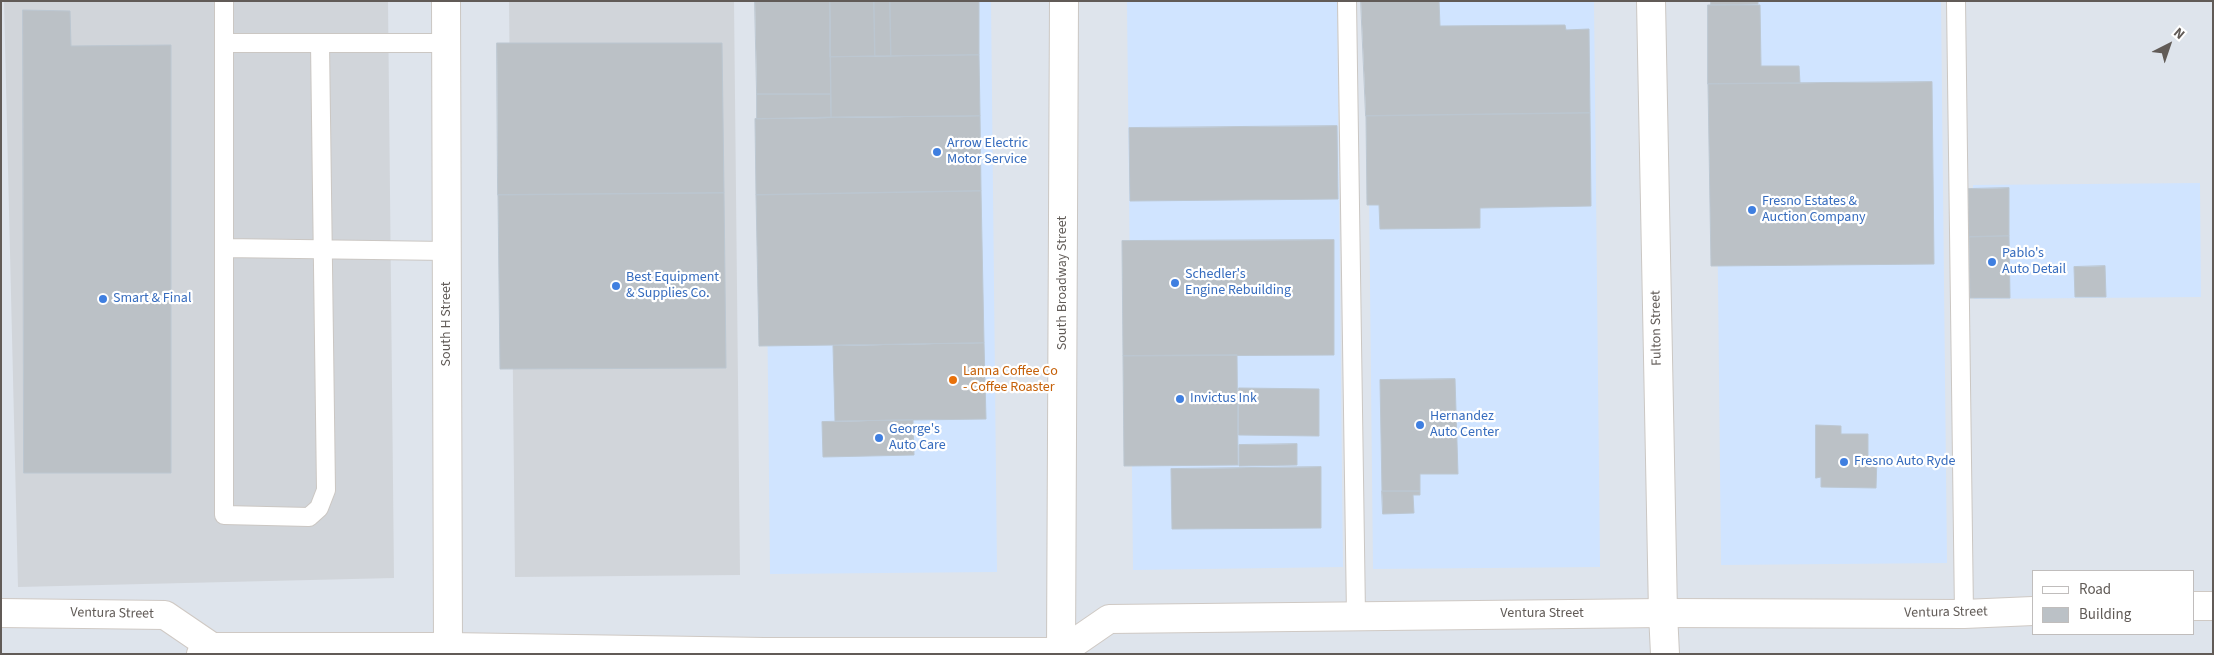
<!DOCTYPE html>
<style>
body{margin:0}
#map{position:relative;width:2214px;height:655px;overflow:hidden;background:#dee4ec;font-family:"Source Sans 3",sans-serif}
canvas{display:block}
.frame{position:absolute;inset:0;border:2px solid #615b57;pointer-events:none}
.legend{position:absolute;left:2032px;top:570px;width:162px;height:65px;box-sizing:border-box;background:#fff;border:1px solid #c0bdbc;margin:0;padding:6px 9px;list-style:none;font-size:15px;color:#615b57}
.legend li{display:flex;align-items:center;gap:10px;height:25px}
.legend b{width:25px;border:1px solid #c0bdbc}
.north{position:absolute;left:2144px;top:20px;width:50px;height:50px;-webkit-text-stroke:4px #fff;paint-order:stroke;rotate:41deg;font-size:14px;font-weight:700;line-height:20px;text-align:center;color:#615b57}
.north::after{content:'';display:block;margin:auto;width:18px;height:22px;background:#615b57;clip-path:polygon(50% 0,100% 100%,50% 72%,0 100%)}
</style>
<div id="map">
<canvas width="2214" height="655"></canvas>
<div class="frame"></div>
<ul class="legend">
<li><b style="height:6px;background:#fff"></b>Road</li>
<li><b style="height:14px;background:#bbc1c6"></b>Building</li>
</ul>
<div class="north">N</div>
</div>
<script>
const g = document.querySelector('canvas').getContext('2d');
g.lineJoin = 'round';
function fillPath(path, color) {
  g.fillStyle = color;
  g.fill(path, 'evenodd');
}
function strokePath(path, color, width, dash) {
  g.strokeStyle = color;
  g.lineWidth = width;
  g.lineCap = dash ? 'butt' : 'round';
  g.setLineDash(dash || []);
  g.stroke(path);
}
function label(font, color, halo, rows, align = 'center') {
  g.font = font + ' "Source Sans 3",sans-serif';
  g.lineWidth = 4.5;
  g.setLineDash([]);
  g.textBaseline = 'middle';
  g.strokeStyle = halo;
  g.fillStyle = color;
  for (const [text, x, y, turn = 0] of rows) {
    g.save();
    g.translate(x, y);
    g.rotate((+turn || 0) * Math.PI / 180);
    g.textAlign = isNaN(turn) ? turn : align;
    if (halo) g.strokeText(text, 0, 0);
    g.fillText(text, 0, 0);
    g.restore();
  }
}
const commercial = new Path2D(`
 M764 1H991L997 572 770 574Z
 M1127 1H1337L1343 567 1133 570Z
 M1367 1H1594L1600 567 1373 569Z
 M1715 1H1941L1947 563 1721 565Z
 M2200 183 2201 297 1974 299 1973 185Z`);
const industrial = new Path2D(`
 M4 1H388L394 578 18 587Z
 M509 1H734L740 575 515 577Z`);
const building = new Path2D(`
 M755 1H830L831 94H757Z
 M830 1H874L875 56 830 57Z
 M874 1H890L891 56H875Z
 M890 1H979V55L891 56Z
 M1361 1H1439L1440 26 1565 25 1566 30 1589 29 1590 113 1366 116Z
 M1711 1H1758V4L1711 5Z
 M1708 5H1760L1761 66H1799L1800 83 1708 84Z
 M23 10 70 11 71 46 171 45V473H24Z
 M497 43H722L724 193 498 195Z
 M979 55 980 116 831 117 830 57Z
 M1932 82 1934 264 1711 266 1708 84Z
 M757 94H831V117L757 119Z
 M1590 113 1591 206 1480 208V228L1380 229 1379 205H1367L1366 116Z
 M980 116 981 191 756 195 755 119Z
 M1337 126 1338 199 1130 201 1129 128Z
 M2009 188V236L1969 237 1968 189Z
 M981 191 984 343 759 346 756 195Z
 M724 193 726 368 500 369 498 195Z
 M2009 236 2010 298H1970L1969 237Z
 M1334 240V355L1123 356 1122 241Z
 M2105 266 2106 297H2075L2074 267Z
 M984 343 986 419 835 421 833 346Z
 M1237 355 1238 465 1124 466 1123 356Z
 M1455 379 1458 474H1420V491H1382L1380 380Z
 M1239 388 1319 389V436L1239 435Z
 M913 420 914 455 823 457 822 422Z
 M1816 425 1841 426V434H1868V457H1877L1876 488 1821 487V477L1816 478Z
 M1297 444V465L1239 466V445Z
 M1321 467V528L1172 529 1171 469Z
 M1382 491H1420V495H1413L1414 513 1383 514Z`);
const service = new Path2D(`
 M224 1V515L309 517 319 508 326 490 320 43
 M1347 1 1356 615
 M1956 1 1964 614
 M224 43H446
 M224 248 447 251`);
const tertiary = new Path2D(`
 M446 1 448 647
 M1651 1 1663 613 1665 654
 M1061 654 1064 1`);
const secondary = new Path2D(`
 M2193 606H2213
 M1 613 165 615 212 647
 M1061 652 1109 619 1663 613 1964 614 2033 611
 M201 654 212 647H448L764 652H1061L1064 654`);
const markers = [
 [937,152,5,"#3f7fe0"],
 [1752,210,5,"#3f7fe0"],
 [1992,262,5,"#3f7fe0"],
 [1175,283,5,"#3f7fe0"],
 [616,286,5,"#3f7fe0"],
 [103,299,5,"#3f7fe0"],
 [953,380,5,"#e8710a"],
 [1180,399,5,"#3f7fe0"],
 [1420,425,5,"#3f7fe0"],
 [879,438,5,"#3f7fe0"],
 [1844,462,5,"#3f7fe0"]
];
const shopNames = [
 ["Arrow Electric",947,144],
 ["Motor Service",947,160],
 ["Fresno Estates &",1762,202],
 ["Auction Company",1762,218],
 ["Pablo's",2002,254],
 ["Auto Detail",2002,270],
 ["Schedler's",1185,275],
 ["Engine Rebuilding",1185,291],
 ["Best Equipment",626,278],
 ["& Supplies Co.",626,294],
 ["Smart & Final",113,299],
 ["Invictus Ink",1190,399],
 ["Hernandez",1430,417],
 ["Auto Center",1430,433],
 ["George's",889,430],
 ["Auto Care",889,446],
 ["Fresno Auto Ryde",1854,462]
];
const streetNames = [
 ["South Broadway Street",1063,283,-90],
 ["South H Street",447,324,-90],
 ["Fulton Street",1657,328,-91],
 ["Ventura Street",1946,613,-1],
 ["Ventura Street",112,614,1],
 ["Ventura Street",1542,614]
];
const foodNames = [
 ["Lanna Coffee Co",963,372],
 ["- Coffee Roaster",963,388]
];
fillPath(commercial, '#d0e4ff');
fillPath(industrial, '#d1d5da');
fillPath(building, '#bbc1c6');
strokePath(building, '#bcc7d1', 1);
strokePath(service, '#cbc7c3', 20);
strokePath(tertiary, '#cbc7c3', 30);
strokePath(secondary, '#cfc9c4', 30);
strokePath(service, '#fff', 18);
strokePath(tertiary, '#fff', 28);
strokePath(secondary, '#fff', 28);
for (const [x, y, r, color] of markers) {
  const dot = new Path2D();
  dot.arc(x, y, r, 0, 2 * Math.PI);
  g.fillStyle = color;
  g.fill(dot);
  strokePath(dot, '#fff', 2);
}
label('14px', '#366cbe', '#fff', shopNames, 'left');
label('14px', '#615b57', '#fff', streetNames);
label('14px', '#c56008', '#fff', foodNames, 'left');
</script>
